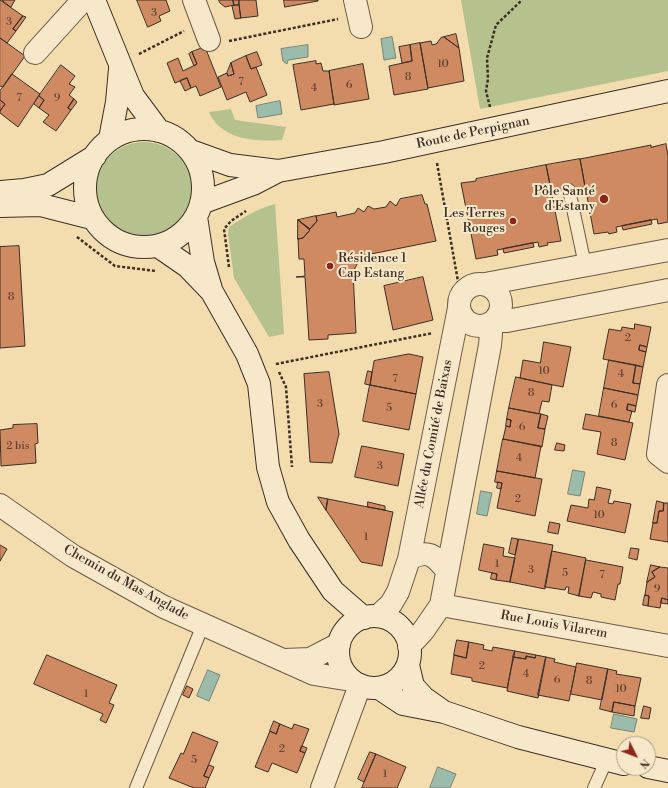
<!DOCTYPE html>
<meta charset="utf-8">
<style>
body{margin:0}
#map{position:relative;width:668px;height:788px;overflow:hidden;background:#f3dcad;font-family:"Libre Bodoni",serif}
canvas{display:block}
.north{position:absolute;left:616px;top:736px;width:40px;height:40px;box-sizing:border-box;background:#f7e8ca;border:1px solid #ad9e88;border-radius:50%;rotate:132deg;font-size:11px;font-weight:700;line-height:16px;text-align:center;color:#3d2e26}
.north::after{content:'';display:block;margin:auto;width:14px;height:18px;background:#8f2418;clip-path:polygon(50% 0,100% 100%,50% 72%,0 100%)}
</style>
<div id="map">
<canvas width="668" height="788"></canvas>
<div class="north">N</div>
</div>
<script>
const g = document.querySelector('canvas').getContext('2d');
g.lineJoin = 'round';
function fillPath(path, color) {
  g.fillStyle = color;
  g.fill(path, 'evenodd');
}
function strokePath(path, color, width, dash) {
  g.strokeStyle = color;
  g.lineWidth = width;
  g.lineCap = dash ? 'butt' : 'round';
  g.setLineDash(dash || []);
  g.stroke(path);
}
function label(font, color, halo, rows, align = 'center') {
  g.font = font + ' "Libre Bodoni",serif';
  g.lineWidth = 4;
  g.setLineDash([]);
  g.textBaseline = 'middle';
  g.strokeStyle = halo;
  g.fillStyle = color;
  for (const [text, x, y, turn = 0] of rows) {
    g.save();
    g.translate(x, y);
    g.rotate((+turn || 0) * Math.PI / 180);
    g.textAlign = isNaN(turn) ? turn : align;
    if (halo) g.strokeText(text, 0, 0);
    g.fillText(text, 0, 0);
    g.restore();
  }
}
const green = new Path2D(`
 M461 0H668V71L480 109Z
 M231 109 235 120 286 127 282 140C256 142 221 140 209 112Z
 M96 190a48 48 0 1 1 96 0a48 48 0 1 1-96 0Z
 M275 204 284 334 269 337 234 278 228 234 229 227C244 217 257 209 275 204Z`);
const water = new Path2D(`
 M392 37 396 58 384 60 381 39Z
 M308 45V57L288 60 287 64 283 61 281 49Z
 M280 101 282 114 258 118 256 106Z
 M573 470 585 472 580 496 568 494Z
 M481 491 492 493 487 516 477 514Z
 M208 670 220 675 209 701 197 696Z
 M614 714 637 719 634 732 611 728Z
 M438 767 456 774 450 788H430Z`);
const building = new Path2D(`
 M0 0 23 16 13 29 16 31 7 43 0 38Z
 M2 0H15L11 7Z
 M137 0H166L170 11 159 16 161 21 148 27Z
 M219 0H233L234 5 225 7 220 3Z
 M233 0H239V5H234Z
 M239 0H256L258 16 241 18Z
 M284 0H318V1L285 7Z
 M239 5 241 18 235 19 232 6Z
 M23 16 26 17 16 31 13 29Z
 M456 34 459 48 444 37Z
 M442 37H444L459 48 464 81 428 88 420 43 431 41 432 45 436 44Z
 M0 38 25 56 3 87 0 86Z
 M420 43 428 89 394 95 389 66 412 61 410 45Z
 M410 45 412 61 402 63 399 47Z
 M205 47 221 87 200 96 196 86 191 88 187 78 175 83 167 63 178 58 183 71 197 64 192 52Z
 M192 52 197 64 194 66 189 54Z
 M257 52 262 65 251 69 246 56Z
 M246 56 251 69 256 67 267 95 250 102 246 92 227 100 218 77 227 73 228 76 234 74 231 63Z
 M316 61V64L321 63 323 71H329L334 104 301 110 293 65Z
 M231 63 234 74 228 76 227 73Z
 M363 64 369 99 334 105 329 71Z
 M61 65 75 76 69 84 75 87 69 95 74 99 68 108 71 110 56 131 43 122 49 115 39 108 44 100 39 96Z
 M12 74 40 94 18 127 0 113V111L5 104 0 100V91Z
 M187 78 191 88 185 91 180 81Z
 M39 96 44 100 39 108 34 104Z
 M74 99 77 102 71 110 68 108Z
 M0 100 5 104 0 111Z
 M666 144 668 156V222L658 224 657 219 616 227 617 232 609 234 608 232 594 234 580 159 651 145V147Z
 M580 159 585 187 552 193 546 165Z
 M546 165 561 241 547 243 548 245 539 247 538 242 497 250 498 255 476 259 461 183 476 181V179Z
 M422 195 425 204H427L436 241 361 256 353 272 356 333 328 335V339L309 340 305 277H296L305 276 304 259H299L298 239 303 238 310 230 298 220 310 229 317 221 316 216 336 212 337 217 355 213 358 208 364 212 368 206 374 209 386 207 390 201 396 206 400 199Z
 M316 216 317 221 310 229 298 220Z
 M298 220 310 230 303 238 298 239Z
 M651 220 652 224 623 230 622 226Z
 M533 243 534 247 504 253 503 249Z
 M19 246 25 346 0 348V247Z
 M423 277 433 320 393 330 384 286Z
 M635 324 651 327 647 347 640 345 639 350 646 352 643 367 603 359 609 329 621 331 622 327 634 329Z
 M544 342 571 347 563 387 520 378 523 360 540 363Z
 M640 345 647 347 646 352 639 350Z
 M409 354 423 357 416 394 370 385 374 361Z
 M609 360 636 365 633 383 640 384 638 395 604 388Z
 M636 365 643 367 640 384 633 383Z
 M368 371 372 372 370 385 365 384Z
 M329 372 339 434 332 463 310 462 304 374Z
 M516 377 552 385 549 402 542 401 539 414 509 408Z
 M370 385 416 394 409 430 363 421Z
 M604 388 638 395 636 406 628 404 627 410 632 411 629 422 599 416Z
 M628 404 636 406 635 412 627 410Z
 M509 408 541 414 538 428 545 429 542 447 503 439 506 426 510 427 511 420 507 419Z
 M541 414 548 416 545 429 538 428Z
 M586 414 633 423 625 460 597 454 601 432 583 429Z
 M507 419 511 420 510 427 506 426Z
 M37 424 38 443 35 444 36 463 1 466 0 430 13 428V425Z
 M503 439 541 446 535 478 497 471Z
 M557 443 565 445 564 451 555 450Z
 M362 446 404 454 398 486 355 477Z
 M497 471 542 479 535 516 497 508 502 483 495 482Z
 M498 482 502 483 501 489 497 488Z
 M597 487 611 490 608 503 613 504 614 501 631 504 625 533 567 521 571 505 588 508 589 499 594 500Z
 M318 497 328 499 326 510Z
 M328 499 393 512 382 566 361 562 326 510Z
 M657 501 664 503 663 511H659L657 523H653Z
 M368 502 385 506V510L368 507Z
 M664 503H668V542L650 539 653 523H657L659 511H663Z
 M550 522 560 524 558 534 548 532Z
 M512 538 518 539 515 555 509 553Z
 M519 539 553 545 545 589 510 582Z
 M484 544 504 548 503 556 515 558 510 582 496 580 497 574 479 570Z
 M0 545 7 549 0 561Z
 M631 548 639 549 637 560 629 558Z
 M552 551 586 558 579 596 568 593 569 587H566L565 590 545 587Z
 M586 560 623 567 620 584H618L615 600 601 597V594L593 592 591 598 579 596Z
 M651 565 660 567 652 572 655 577 647 582Z
 M660 567 668 568V600L662 598 660 608 648 606 649 596 645 595 647 582 655 577 652 572Z
 M492 573 497 574 496 580 491 579Z
 M645 595 649 596 648 606 643 605Z
 M662 598 668 600V604L661 603Z
 M457 640 469 642 466 658 454 655Z
 M469 642 484 645 483 649 492 651 493 647 515 651 507 688 472 681V678L451 674 454 655 466 658Z
 M515 651 536 655 535 658 526 656V659L513 657Z
 M47 655 117 685 109 703 114 705 106 723 100 720 103 714 34 684Z
 M536 655 546 657 538 698 507 691 513 657 526 659V656L535 658Z
 M546 657 555 659 554 662 576 667 569 701 538 695Z
 M577 663 608 669 602 700 571 694Z
 M608 669 617 671 616 674 641 678 635 706 614 702 612 712 600 709Z
 M187 686 193 689 189 698 183 695Z
 M614 702 635 706 634 716 612 712Z
 M644 706 651 708 649 719 641 718Z
 M274 721 280 724 276 734 270 731Z
 M280 724 292 729 294 724 309 729 300 751 305 753 297 773 272 763 268 772 255 767 270 731 276 734Z
 M193 732 218 742 204 776 209 778 205 788H194L169 778 181 753 183 754Z
 M302 746 307 748 305 753 300 751Z
 M370 752 376 754 364 782 358 779Z
 M376 754 406 767 397 788H362Z
 M209 765 214 767 209 778 204 776Z`);
const path = new Path2D(`
 M229 41 338 19
 M139 54 184 31
 M490 107 486 91 488 79 487 58 496 25 522 0
 M437 163 459 287
 M77 237 115 266 156 271
 M229 267 224 229 231 221 246 211
 M276 364 433 333
 M279 372 286 387 292 467`);
const lane = new Path2D(`
 M569 190 585 265
 M136 788 203 625
 M594 788 607 759`);
const street = new Path2D(`
 M194 0 209 40
 M355 0 361 27
 M35 53 83 0
 M459 305a21 21 0 1 1 42 0a21 21 0 1 1-42 0Z
 M485 284 668 250
 M494 321H507L668 290
 M668 385 658 454 668 462
 M0 505 73 556 164 607 314 674 351 680
 M409 559C428 549 435 555 447 571
 M441 605 668 646
 M378 616 391 604 398 592 409 559 459 308
 M409 646 423 631 441 605 490 345 492 322
 M284 660 310 659 339 644
 M322 788 360 685`);
const secondary = new Path2D(`
 M93 0 96 5 133 96 159 131
 M85 188a59 59 0 1 1 118 0a59 59 0 1 1-118 0Z
 M110 139 117 102 120 69
 M191 151 230 165 278 171 384 152 668 91
 M0 192 24 190 48 185 95 156
 M201 203 253 184 278 171
 M0 206 41 205 92 218
 M196 217 203 262 211 289
 M158 246 187 266 212 292 247 354 259 384 268 467 278 502 299 540 333 591 364 618
 M338 652a36 36 0 1 1 72 0a36 36 0 1 1-72 0Z
 M408 665 413 686 424 698 441 710
 M379 688 403 704 444 712 518 737 624 764
 M648 767 668 771`);
const markers = [
 [604,199,5,"#8f2418"],
 [513,221,4,"#8f2418"],
 [330,266,4,"#8f2418"]
];
const numberNames = [
 ["3",154,13],
 ["3",9,22],
 ["10",443,64],
 ["8",408,77],
 ["7",241,82],
 ["6",349,85],
 ["4",314,88],
 ["7",19,98],
 ["9",57,98],
 ["8",11,297],
 ["2",628,338],
 ["10",544,371],
 ["4",621,374],
 ["7",395,379],
 ["8",531,393],
 ["3",320,404],
 ["6",614,405],
 ["5",389,408],
 ["6",522,427],
 ["8",614,443],
 ["2 bis",18,446],
 ["4",519,458],
 ["3",380,466],
 ["2",518,499],
 ["10",599,515],
 ["1",366,537],
 ["1",497,564],
 ["3",531,570],
 ["5",565,573],
 ["7",602,575],
 ["9",657,589],
 ["2",482,666],
 ["4",526,674],
 ["6",557,680],
 ["8",589,681],
 ["10",621,689],
 ["1",86,694],
 ["2",282,749],
 ["5",194,760],
 ["1",385,774]
];
const streetNames = [
 ["Route de Perpignan",473,133,-12],
 ["Allée du Comité de Baixas",434,434,-79],
 ["Chemin du Mas Anglade",126,583,29],
 ["Rue Louis Vilarem",554,625,10]
];
const poiNames = [
 ["Pôle Santé",595,192],
 ["d'Estany",595,207],
 ["Les Terres",505,214],
 ["Rouges",505,229],
 ["Résidence 1",338,259,"left"],
 ["Cap Estang",338,274,"left"]
];
fillPath(green, '#b6c28e');
fillPath(water, '#9bbcab');
strokePath(water, '#758376', 1);
fillPath(building, '#cf8a62');
strokePath(building, '#3d2e26', 1);
strokePath(lane, '#6a5a48', 14);
strokePath(street, '#6a5a48', 24);
strokePath(secondary, '#3d2e26', 24);
strokePath(path, '#3d2e26', 2.5, [3, 2]);
strokePath(lane, '#f7e8ca', 12);
strokePath(street, '#f7e8ca', 22);
strokePath(secondary, '#f7e8ca', 22);
for (const [x, y, r, color] of markers) {
  const dot = new Path2D();
  dot.arc(x, y, r, 0, 2 * Math.PI);
  g.fillStyle = color;
  g.fill(dot);
  strokePath(dot, '#f7e8ca', 1.5);
}
label('11px', '#624535', null, numberNames);
label('13px', '#3d2e26', '#f7e8ca', streetNames);
label('13px', '#3d2e26', '#f7e8ca', poiNames, 'right');
</script>
